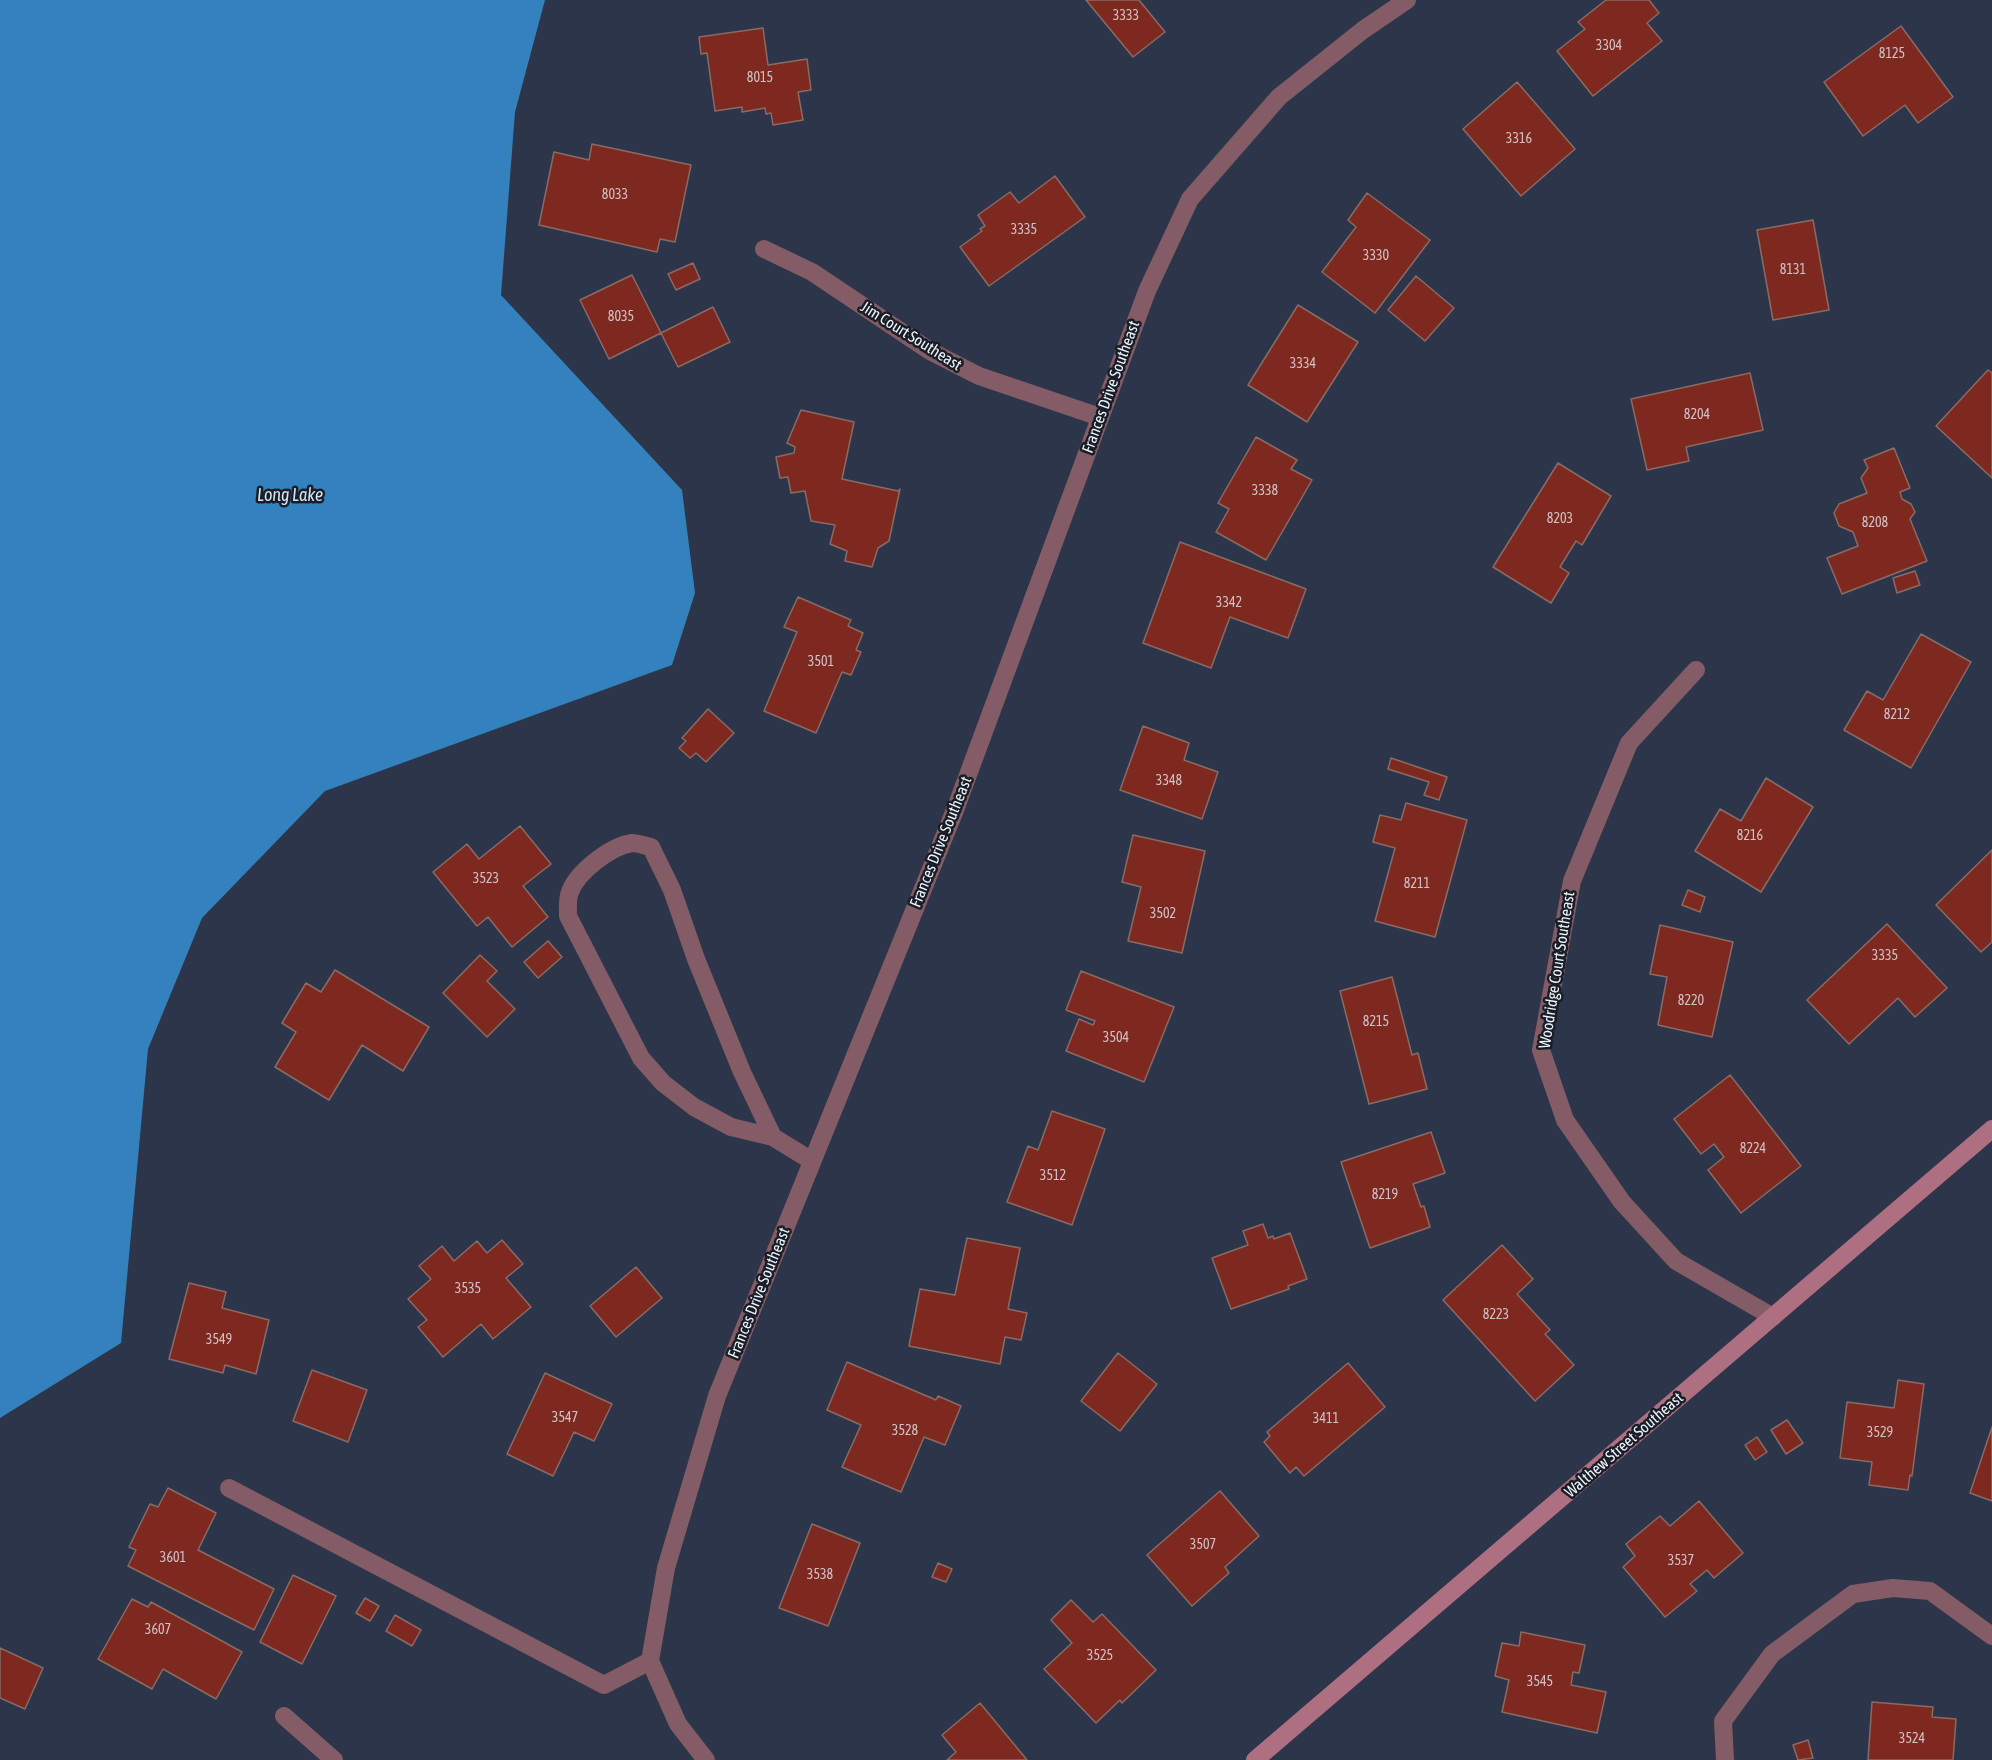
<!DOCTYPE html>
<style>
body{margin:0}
canvas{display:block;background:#2c354a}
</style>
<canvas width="1992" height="1760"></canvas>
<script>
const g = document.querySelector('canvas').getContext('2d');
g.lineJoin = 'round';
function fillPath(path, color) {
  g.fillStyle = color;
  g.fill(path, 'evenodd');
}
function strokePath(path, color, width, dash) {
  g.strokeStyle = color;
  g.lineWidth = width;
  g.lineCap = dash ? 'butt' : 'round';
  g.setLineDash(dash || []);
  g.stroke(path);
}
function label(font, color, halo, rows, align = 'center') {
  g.font = font + ' "Asap Condensed",sans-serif';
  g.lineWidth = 5;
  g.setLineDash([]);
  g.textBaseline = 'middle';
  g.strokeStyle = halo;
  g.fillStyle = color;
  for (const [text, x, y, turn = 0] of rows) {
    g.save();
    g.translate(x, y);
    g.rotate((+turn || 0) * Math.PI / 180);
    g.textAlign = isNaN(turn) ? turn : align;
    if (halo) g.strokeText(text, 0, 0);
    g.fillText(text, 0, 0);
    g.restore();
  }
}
const water = new Path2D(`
 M0 0H545L515 112 501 295 682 490 695 593 672 665 325 791 202 918 148 1049 121 1343 0 1418Z`);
const building = new Path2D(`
 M1086 0H1139L1165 32 1133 57Z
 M1606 0H1649L1659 13 1647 23 1662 41 1593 96 1557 51 1585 29 1578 22Z
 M1901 26 1953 97 1918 123 1905 105 1863 136 1824 82Z
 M763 28 768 65 807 59 811 90 798 92 803 120 773 125 771 113 766 114 765 108 742 112V107L715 111 707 53 701 54 699 37Z
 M1517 82 1575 149 1521 196 1463 129Z
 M592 144 691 165 675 242 660 239 657 252 539 225 554 152 589 160Z
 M1055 176 1085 217 989 286 960 247 982 231 980 229 985 226 978 215 1010 192 1019 203Z
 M1367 193 1430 240 1375 313 1322 272 1356 227 1348 220Z
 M1813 220 1829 310 1773 320 1757 230Z
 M693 263 700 279 676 290 668 274Z
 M632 275 661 333 609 359 580 300Z
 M1416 276 1454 308 1425 341 1388 310Z
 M1298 305 1358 342 1307 422 1248 385Z
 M713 307 730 342 678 367 661 333Z
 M1988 370 1992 373V478L1936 426Z
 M1750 373 1763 430 1686 447 1689 461 1647 470 1631 399Z
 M801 410 854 422 842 479 898 491 900 489 889 541 878 548 872 567 845 561 847 551 830 544 835 525 811 521 805 491 791 493 788 477 780 478 776 457 794 453 795 447 787 443Z
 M1256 437 1297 460 1291 469 1312 480 1266 560 1216 532 1229 509 1218 503Z
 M1894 448 1910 488 1900 492 1902 499 1911 504 1915 512 1910 519 1927 561 1842 594 1827 558 1858 546 1853 532 1839 526 1834 513 1839 504 1867 493 1861 478 1868 468 1864 460Z
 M1558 463 1611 496 1582 545 1576 541 1560 567 1569 573 1551 603 1493 567Z
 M1180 542 1306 589 1288 638 1230 617 1211 668 1143 643Z
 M1915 571 1920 585 1897 593 1893 578Z
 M798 597 851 620 848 626 863 633 856 650 861 652 851 675 842 672 816 733 764 711 797 632 784 627Z
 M1921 634 1971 662 1911 768 1844 730 1867 691 1883 700Z
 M708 709 734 733 706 762 696 753 690 758 679 748 686 741 682 738Z
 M1143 726 1189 743 1184 760 1218 772 1202 819 1120 790Z
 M1391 758 1447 777 1439 800 1424 795 1429 782 1388 769Z
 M1766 778 1813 807 1761 892 1695 851 1720 809 1741 821Z
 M1406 803 1467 820 1435 937 1375 921 1395 848 1373 842 1380 815 1401 820Z
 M520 826 551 864 523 886 548 917 512 947 488 917 477 926 433 872 467 844 479 859Z
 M1133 835 1205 851 1182 953 1128 941 1141 887 1122 882Z
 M1992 850V942L1981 952 1936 905Z
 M1688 890 1705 897 1700 912 1682 905Z
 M1887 924 1947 988 1915 1017 1898 998 1849 1044 1807 1000Z
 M1660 925 1733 942 1712 1037 1658 1025 1667 977 1650 974Z
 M548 941 562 957 538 978 524 962Z
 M480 955 497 971 487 981 515 1009 487 1037 443 993Z
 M335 970 429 1027 403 1071 362 1045 329 1100 275 1067 296 1032 282 1023 306 983 321 992Z
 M1081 971 1174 1007 1144 1082 1066 1051 1079 1019 1093 1025 1095 1021 1066 1010Z
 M1392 977 1412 1055 1418 1053 1427 1089 1369 1104 1340 991Z
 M1730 1075 1801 1166 1741 1213 1708 1170 1724 1157 1714 1144 1701 1154 1674 1119Z
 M1052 1111 1105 1129 1072 1225 1007 1202 1028 1146 1038 1150Z
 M1431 1132 1445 1173 1413 1184 1421 1207 1424 1206 1430 1227 1370 1248 1341 1162Z
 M1263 1224 1268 1238 1273 1236 1274 1239 1290 1233 1307 1279 1288 1286 1289 1289 1231 1309 1212 1258 1248 1245 1243 1231Z
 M967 1238 1020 1248 1008 1309 1027 1313 1021 1340 1005 1337 1000 1364 909 1346 920 1289 955 1295Z
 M502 1240 523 1264 506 1278 531 1307 493 1339 481 1324 443 1357 418 1327 427 1320 408 1299 431 1279 419 1266 442 1246 454 1261 477 1241 487 1253Z
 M1502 1245 1533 1279 1517 1294 1550 1330 1545 1334 1574 1365 1535 1401 1443 1300Z
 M636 1267 662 1298 616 1337 590 1306Z
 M189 1283 226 1292 222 1308 269 1320 256 1374 225 1365 223 1373 169 1359Z
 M1118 1353 1157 1384 1120 1431 1081 1401Z
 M847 1362 936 1400 938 1396 961 1406 945 1445 924 1437 901 1492 842 1467 861 1425 827 1410Z
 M1348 1363 1385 1407 1304 1476 1296 1467 1290 1473 1264 1442 1270 1436 1267 1432Z
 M312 1370 367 1390 348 1442 293 1421Z
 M545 1373 612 1404 594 1441 574 1432 553 1476 507 1454Z
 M1898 1380 1924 1384 1912 1476 1910 1475 1908 1490 1869 1485 1872 1462 1840 1458 1847 1402 1894 1408Z
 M1787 1420 1803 1443 1786 1454 1771 1430Z
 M1992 1427V1501L1970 1493Z
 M1757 1437 1767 1452 1755 1460 1745 1445Z
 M168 1488 216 1513 198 1550 274 1589 254 1630 128 1566 136 1550 129 1547 150 1504 158 1507Z
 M1220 1491 1259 1536 1225 1567 1229 1573 1192 1606 1147 1555Z
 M1699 1501 1743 1553 1714 1578 1707 1570 1690 1584 1697 1591 1665 1617 1623 1567 1635 1556 1626 1544 1660 1516 1670 1526Z
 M812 1524 860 1543 828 1626 779 1608Z
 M938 1563 952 1569 946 1582 932 1577Z
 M293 1575 336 1596 302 1664 260 1642Z
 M365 1598 379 1606 370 1621 356 1613Z
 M132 1599 148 1607 151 1602 242 1652 216 1699 163 1669 152 1689 98 1659Z
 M1071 1600 1093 1622 1102 1614 1156 1670 1122 1703 1120 1700 1096 1723 1044 1669 1072 1643 1051 1620Z
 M395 1615 421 1630 412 1646 386 1631Z
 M1521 1632 1585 1645 1579 1673 1573 1672 1571 1685 1606 1692 1597 1733 1502 1712 1509 1680 1495 1676 1502 1643 1519 1646Z
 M0 1648 43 1668 25 1709 0 1698Z
 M1872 1702 1933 1707 1932 1717 1956 1719 1953 1760H1868Z
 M980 1703 1027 1760H947L956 1752 942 1735Z
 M1808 1740 1813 1758 1798 1760 1793 1745Z`);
const lane = new Path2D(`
 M773 1137 742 1072 696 959 672 890 651 847C646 846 638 843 632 843 611 846 577 872 570 892 567 899 568 908 568 916L641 1058 663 1083 694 1107 731 1127 773 1137 812 1161
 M229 1488 604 1685 650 1661`);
const street = new Path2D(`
 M764 249 812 272 930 351 979 376 1100 417
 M1696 670 1629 743 1572 881 1541 1050 1565 1120 1622 1202 1676 1261 1773 1317
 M284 1716 334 1760
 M706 1760 678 1724 650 1661 666 1568 717 1396 955 810 1147 291 1190 199 1279 97 1363 30 1407 0
 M1725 1760 1723 1721 1772 1654 1853 1594 1893 1588 1930 1591 1992 1636`);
const secondary = new Path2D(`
 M1255 1760 1992 1129`);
const numberNames = [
 ["3333",1126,16],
 ["3304",1609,46],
 ["8125",1892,54],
 ["8015",760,78],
 ["3316",1519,139],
 ["8033",615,195],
 ["3335",1024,230],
 ["3330",1376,256],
 ["8131",1793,270],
 ["8035",621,317],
 ["3334",1303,364],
 ["8204",1697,415],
 ["3338",1265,491],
 ["8203",1560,519],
 ["8208",1875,523],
 ["3342",1229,603],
 ["3501",821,662],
 ["8212",1897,715],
 ["3348",1169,781],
 ["8216",1750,836],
 ["3523",486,879],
 ["8211",1417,884],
 ["3502",1163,914],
 ["3335",1885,956],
 ["8220",1691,1001],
 ["8215",1376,1022],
 ["3504",1116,1038],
 ["8224",1753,1149],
 ["3512",1053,1176],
 ["8219",1385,1195],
 ["3535",468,1289],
 ["8223",1496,1315],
 ["3549",219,1340],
 ["3547",565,1418],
 ["3411",1326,1419],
 ["3528",905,1431],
 ["3529",1880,1433],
 ["3507",1203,1545],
 ["3601",173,1558],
 ["3537",1681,1561],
 ["3538",820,1575],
 ["3607",158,1630],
 ["3525",1100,1656],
 ["3545",1540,1682],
 ["3524",1912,1739]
];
const streetNames = [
 ["Jim Court Southeast",911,336,32],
 ["Frances Drive Southeast",1111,387,-70],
 ["Frances Drive Southeast",941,842,-68],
 ["Woodridge Court Southeast",1557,970,-81],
 ["Frances Drive Southeast",759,1293,-68],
 ["Walthew Street Southeast",1624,1445,-41]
];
const waterNames = [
 ["Long Lake",290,495]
];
fillPath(water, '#3381bd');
fillPath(building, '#7e291f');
strokePath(building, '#896b66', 1.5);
strokePath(lane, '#835c65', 18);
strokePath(street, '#835c65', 18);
strokePath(secondary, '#ae7080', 18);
label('14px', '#d1c0c6', null, numberNames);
label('16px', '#edf2fd', '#181d26', streetNames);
label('italic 18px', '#d2e4f5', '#181d26', waterNames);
</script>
